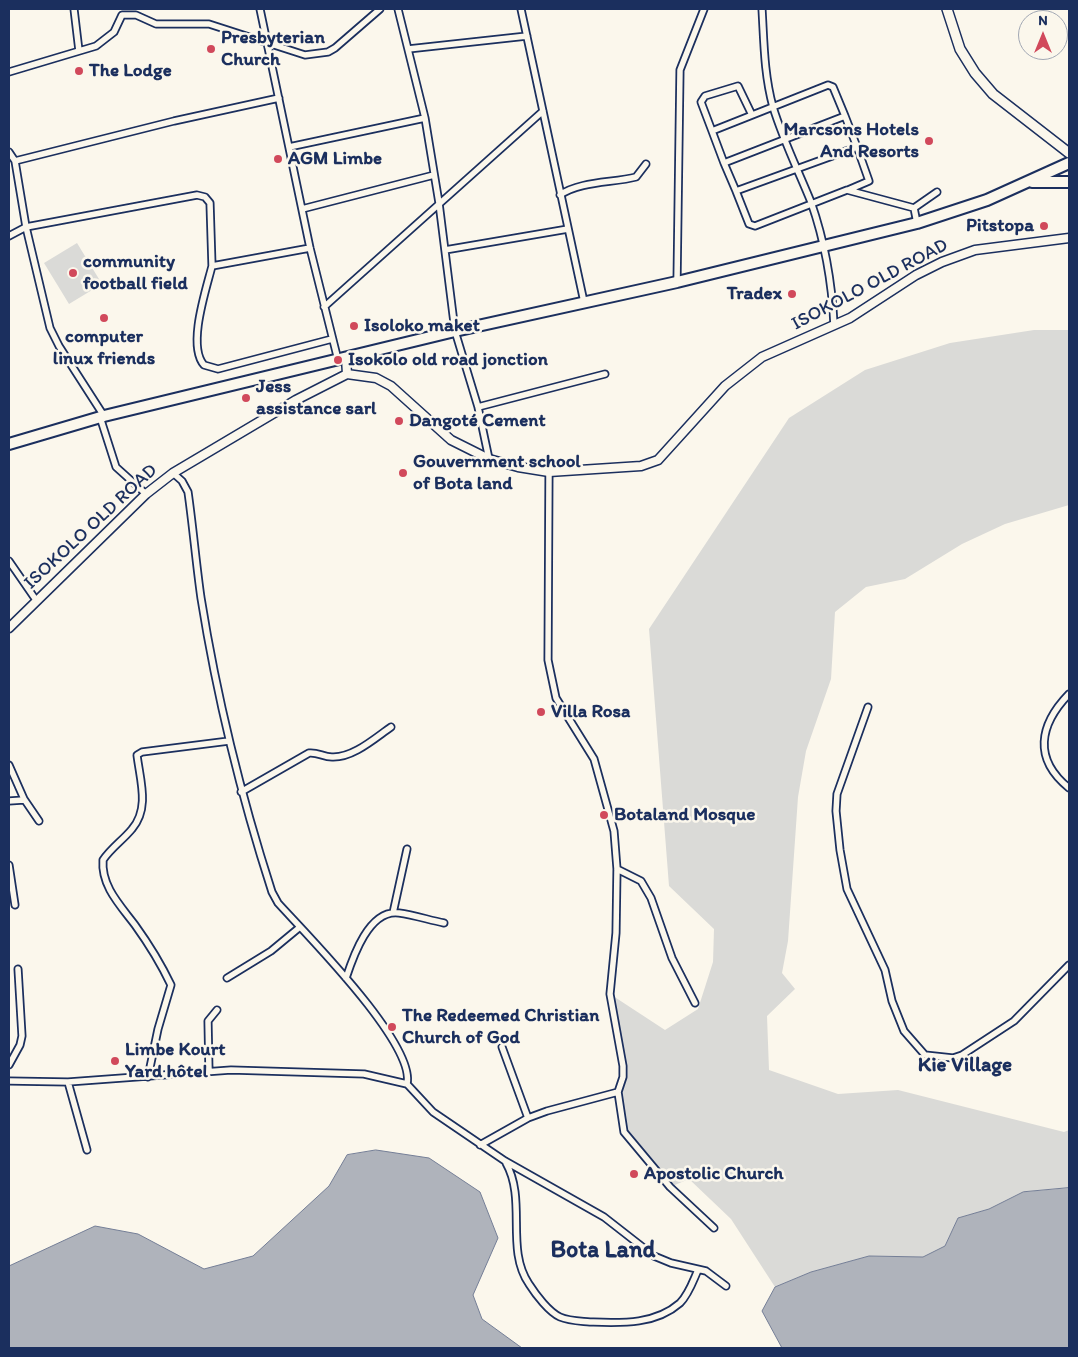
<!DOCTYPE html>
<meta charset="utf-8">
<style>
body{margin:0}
#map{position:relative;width:1078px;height:1357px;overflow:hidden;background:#fbf7ec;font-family:Itim,sans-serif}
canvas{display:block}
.frame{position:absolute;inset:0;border:10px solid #1b2f5e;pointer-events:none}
.north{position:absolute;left:1018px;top:10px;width:50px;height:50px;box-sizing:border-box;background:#fbf7ec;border:1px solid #a1a7b3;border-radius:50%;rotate:0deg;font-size:14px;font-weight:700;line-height:20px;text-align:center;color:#1b2f5e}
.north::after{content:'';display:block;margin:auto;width:18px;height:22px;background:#d1495b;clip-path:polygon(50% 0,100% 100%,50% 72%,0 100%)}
</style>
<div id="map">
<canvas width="1078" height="1357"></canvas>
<div class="frame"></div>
<div class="north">N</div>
</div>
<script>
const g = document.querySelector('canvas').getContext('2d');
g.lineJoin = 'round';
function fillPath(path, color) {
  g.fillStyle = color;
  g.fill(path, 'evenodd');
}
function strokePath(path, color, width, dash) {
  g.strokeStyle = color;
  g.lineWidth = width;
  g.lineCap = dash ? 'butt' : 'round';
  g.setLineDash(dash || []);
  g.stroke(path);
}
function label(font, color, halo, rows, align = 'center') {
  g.font = font + ' Itim,sans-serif';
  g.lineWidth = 5;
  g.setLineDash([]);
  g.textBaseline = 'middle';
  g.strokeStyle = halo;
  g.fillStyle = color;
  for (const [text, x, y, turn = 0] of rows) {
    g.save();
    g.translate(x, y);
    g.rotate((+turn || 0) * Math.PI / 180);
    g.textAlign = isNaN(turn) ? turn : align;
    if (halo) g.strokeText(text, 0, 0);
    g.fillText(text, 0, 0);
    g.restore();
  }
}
const green = new Path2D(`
 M77 243 102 284 69 304 44 263Z
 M1034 330H1069V505L1005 524 962 544 905 579 866 587 835 612 831 679 806 751 798 797 788 941 782 973 795 989 767 1016 769 1070 838 1094 898 1090 1064 1132 1069 1130V1188L1023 1192 989 1209 958 1218 945 1246 923 1257 869 1256 811 1272 775 1287 731 1219 689 1179 670 1187 624 1132 620 1081 623 1074 610 994 665 1030 698 1009 713 962 714 929 669 886 649 629 789 418 865 370 950 343Z`);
const water = new Path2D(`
 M376 1150 429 1158 480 1192 498 1238 473 1295 482 1319 522 1348H9V1266L95 1226 138 1234 204 1269 253 1256 329 1186 347 1155Z
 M1069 1188V1348H782L762 1311 775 1287 811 1272 869 1256 923 1257 945 1246 958 1218 989 1209 1023 1192Z`);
const street = new Path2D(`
 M74 9 79 51
 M260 9 310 248 338 360
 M398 9 425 118 439 203 455 331 478 407 489 459
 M521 9 584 302
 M762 9C764 42 764 74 773 107 783 140 798 170 811 202 825 242 832 283 834 325
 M408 49 527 36
 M9 72 96 46 114 32 122 15H136L156 24H209L305 55 328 52 335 48 380 9
 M845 116 833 87 828 85 712 131 724 163 845 116 857 147 736 191 749 224 755 226 847 190 914 208
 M712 131 701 102 705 96 738 86 752 115
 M289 147 425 118
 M9 152 15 161 26 227 50 328 59 346 104 416
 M15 161 174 121 279 98
 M724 163 736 191
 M848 190 869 181 857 147
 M560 195C580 181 613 183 636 177L646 164
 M302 209 434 175
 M917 223 914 208 937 192
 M9 236 26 227 197 195 205 197 210 203 212 266
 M310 248 212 266C206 290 187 346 204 365L218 369 332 339
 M445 250 568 229
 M677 282 680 70 704 9
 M324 307 543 111
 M478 407 605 374
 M100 417 116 467 146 494
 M173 473 182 481 188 492C193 527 196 563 201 598 217 698 241 796 272 892L278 903C305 933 416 1044 407 1084
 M9 561 36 600
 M1069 694C1039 725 1033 759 1069 788
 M868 707 837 794 836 811 840 850 847 889 885 970 892 1001 904 1031 925 1055 953 1058 962 1055 1014 1021 1069 965
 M9 765 24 799 39 821
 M241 792 309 753C318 752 323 757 332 757 353 758 375 738 391 727
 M9 801 24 800
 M9 865 15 905
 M617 869 641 881 651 898 672 958 695 1003
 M393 913 407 849
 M227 978 271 951 300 927
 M346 978C353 957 369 909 399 913 414 915 429 920 444 923
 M502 1047 528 1118
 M9 1065 20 1045 22 1036 18 969
 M209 1072 208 1021 217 1010
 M148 1077 158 1029 171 985C161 964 148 943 135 925 120 905 101 886 103 860 111 848 123 840 132 829 150 808 140 780 137 755L142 752 229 741
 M9 1081 68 1082 231 1070 364 1074 407 1084 433 1112 505 1161 604 1217 654 1256 671 1263 706 1271 726 1286
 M68 1082 87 1150
 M618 1092 624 1132 670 1187 714 1228
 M480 1145 528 1118 547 1111 618 1092 623 1077V1066L610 994 616 933 617 869 614 831 594 759 556 698 548 660 549 472
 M506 1163C527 1200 505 1249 529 1284 536 1295 549 1312 560 1317 569 1321 580 1321 590 1322 621 1323 655 1325 680 1303 689 1294 693 1281 698 1270`);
const secondary = new Path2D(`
 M346 358 347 374
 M9 628 146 494 173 473 296 400 347 374 376 378 391 386 451 440 489 459 518 467 549 472 641 466 658 460 725 386 762 357 850 318 916 275 942 262 975 250 1069 238`);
const primary = new Path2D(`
 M947 9 960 49 975 73 993 94 1069 153`);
const highway = new Path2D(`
 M1032 182H1069
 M9 444 104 416 455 331 677 282 917 223 987 200 1069 163`);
const markers = [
 [211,49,5,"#d1495b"],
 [79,71,5,"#d1495b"],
 [929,141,5,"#d1495b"],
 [278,159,5,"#d1495b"],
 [1044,226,5,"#d1495b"],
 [73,273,5,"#d1495b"],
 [792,294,5,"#d1495b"],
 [104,318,5,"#d1495b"],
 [354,326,5,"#d1495b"],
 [338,360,5,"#d1495b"],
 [246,398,5,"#d1495b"],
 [399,421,5,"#d1495b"],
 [403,473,5,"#d1495b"],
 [541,712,5,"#d1495b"],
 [604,815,5,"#d1495b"],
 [392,1027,5,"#d1495b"],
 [115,1061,5,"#d1495b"],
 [634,1174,5,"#d1495b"]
];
const poiNames = [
 ["Presbyterian",221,38],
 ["Church",221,60],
 ["The Lodge",89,71],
 ["Marcsons Hotels",919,130,"right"],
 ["And Resorts",919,152,"right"],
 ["AGM Limbe",288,159],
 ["Pitstopa",1034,226,"right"],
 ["community",83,262],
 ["football field",83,284],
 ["Tradex",782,294,"right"],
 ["Isoloko maket",364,326],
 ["computer",104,337,"center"],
 ["linux friends",104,359,"center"],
 ["Isokolo old road jonction",348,360],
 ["Jess",256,387],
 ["assistance sarl",256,409],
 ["Dangoté Cement",409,421],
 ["Gouvernment school",413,462],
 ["of Bota land",413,484],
 ["Villa Rosa",551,712],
 ["Botaland Mosque",614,815],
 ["The Redeemed Christian",402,1016],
 ["Church of God",402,1038],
 ["Limbe Kourt",125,1050],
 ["Yard hôtel",125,1072],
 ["Apostolic Church",644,1174]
];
const streetNames = [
 ["ISOKOLO OLD ROAD",870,285,-28],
 ["ISOKOLO OLD ROAD",91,527,-43]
];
const quarterNames = [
 ["Kie Village",965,1066]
];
const districtNames = [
 ["Bota Land",603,1251]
];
fillPath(green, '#dadad7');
fillPath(water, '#afb3bb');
strokePath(water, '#747e96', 1);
strokePath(street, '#1b2f5e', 9);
strokePath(secondary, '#1b2f5e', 11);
strokePath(primary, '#1b2f5e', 12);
strokePath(highway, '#1b2f5e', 14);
strokePath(street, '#fbf7ec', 5.5);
strokePath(secondary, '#fbf7ec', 8);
strokePath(primary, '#fbf7ec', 9);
strokePath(highway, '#fbf7ec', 10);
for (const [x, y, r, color] of markers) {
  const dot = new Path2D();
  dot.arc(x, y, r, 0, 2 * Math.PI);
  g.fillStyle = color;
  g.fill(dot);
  strokePath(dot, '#fbf7ec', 2);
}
label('bold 19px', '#1b2f5e', '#fbf7ec', poiNames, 'left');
label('19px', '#1b2f5e', '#fbf7ec', streetNames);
label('bold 21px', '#1b2f5e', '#fbf7ec', quarterNames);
label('bold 24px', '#1b2f5e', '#fbf7ec', districtNames);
</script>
